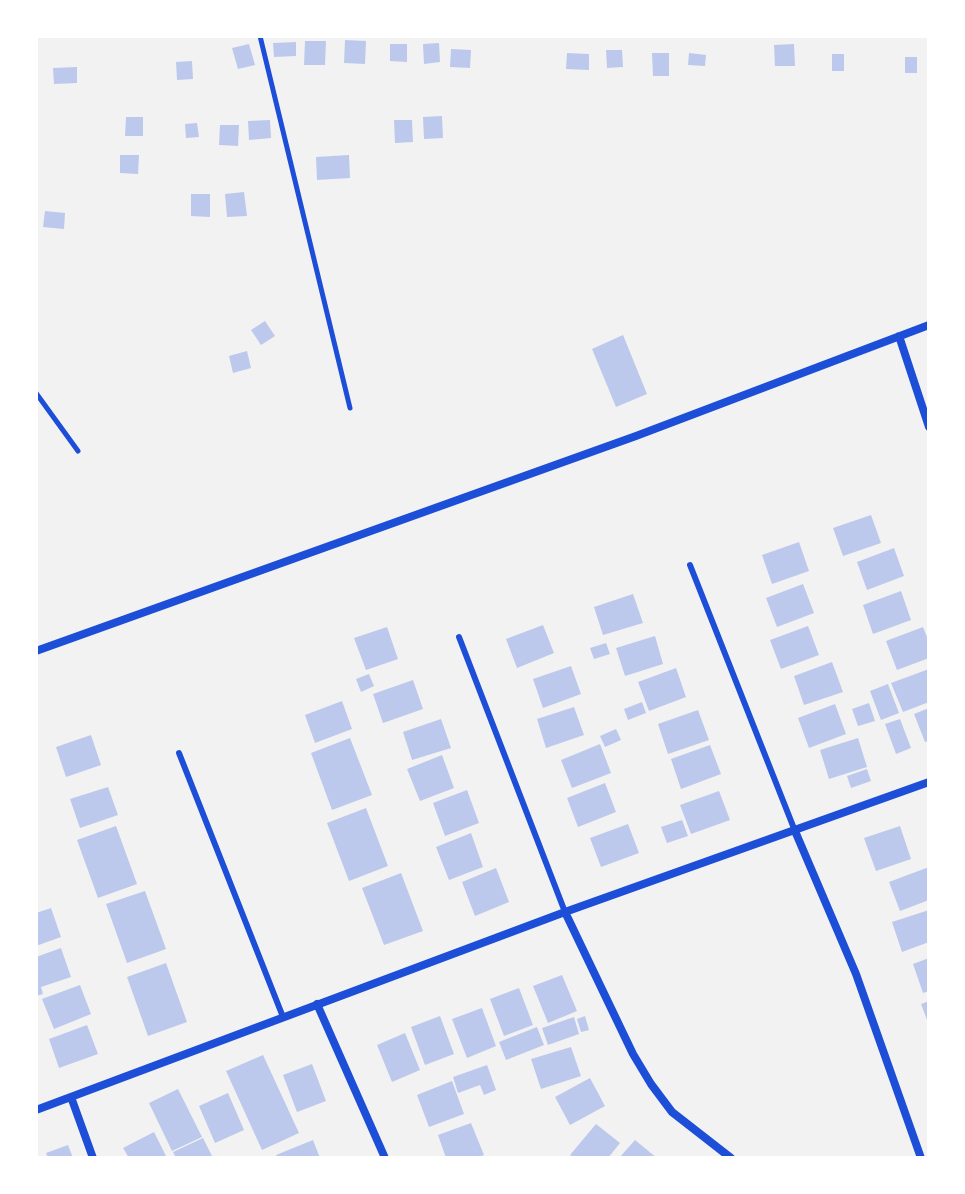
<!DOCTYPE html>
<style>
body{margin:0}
#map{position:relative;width:965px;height:1194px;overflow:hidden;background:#f2f2f2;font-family:Georgia,serif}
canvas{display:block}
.frame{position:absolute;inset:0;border:38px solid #fff;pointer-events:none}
</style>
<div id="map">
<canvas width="965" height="1194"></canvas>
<div class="frame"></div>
</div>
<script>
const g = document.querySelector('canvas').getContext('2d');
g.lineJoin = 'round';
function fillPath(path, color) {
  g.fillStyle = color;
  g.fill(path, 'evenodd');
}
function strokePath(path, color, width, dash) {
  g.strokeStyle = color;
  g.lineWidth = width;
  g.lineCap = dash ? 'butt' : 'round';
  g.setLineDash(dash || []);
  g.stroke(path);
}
const building = new Path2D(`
 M345 40 366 41 365 64 344 63Z
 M305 41H326L325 65H304Z
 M296 42V56L274 57 273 43Z
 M439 43 440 62 424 64 423 44Z
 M249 44 255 65 238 69 232 48Z
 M390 44H407V62L390 61Z
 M794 44 795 66H775L774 45Z
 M451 49 471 50 470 68 450 67Z
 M606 50H622L623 67 607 68Z
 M567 53 589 54V70L566 69Z
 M652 53H669V76H653Z
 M689 53 706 55 705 66 688 65Z
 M832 54H844V71H832Z
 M905 57H917V73H905Z
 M192 61 193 79 177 80 176 62Z
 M77 67V83L54 84 53 68Z
 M442 116 443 138 424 139 423 117Z
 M126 117H143V136H125Z
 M270 120 271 138 249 140 248 121Z
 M394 120H412L413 142 395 143Z
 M197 123 199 137 186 138 185 124Z
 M220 125H239L238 146 219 145Z
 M120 155H139L138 174 120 173Z
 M349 155 350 178 317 180 316 157Z
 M244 192 247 216 227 217 225 194Z
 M191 194H210V217L191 216Z
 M45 211 65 213 64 229 43 227Z
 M265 321 275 336 261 345 251 330Z
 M623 335 647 394 616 407 592 349Z
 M247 351 251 368 233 373 229 356Z
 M871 515 881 543 843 556 833 528Z
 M799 542 809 571 772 584 762 555Z
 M894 548 904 576 867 590 857 562Z
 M803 584 814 613 777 627 766 598Z
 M901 591 911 620 873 634 863 605Z
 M633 594 643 623 603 635 594 607Z
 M543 625 554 653 517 668 506 639Z
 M808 626 819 655 781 669 770 640Z
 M387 627 398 659 366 670 354 638Z
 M923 627 929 642V658L897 670 886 641Z
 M655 636 663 664 625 676 616 648Z
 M606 643 610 654 594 659 590 648Z
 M832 662 843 692 804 705 794 676Z
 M571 666 581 694 543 708 533 679Z
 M676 668 686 697 649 711 638 682Z
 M929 669V702L903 712 891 683Z
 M369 674 374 686 361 692 356 679Z
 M413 680 423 709 383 723 373 694Z
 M888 684 899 713 881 720 870 691Z
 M342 701 352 729 315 743 305 715Z
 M642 702 646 713 628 720 624 709Z
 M869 703 875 721 858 726 852 709Z
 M835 704 846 734 809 748 798 718Z
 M574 707 584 735 546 748 537 719Z
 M929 708V741L925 742 914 714Z
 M698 710 709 740 668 754 658 724Z
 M441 719 451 748 412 760 403 732Z
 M900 719 911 748 896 754 885 724Z
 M616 729 621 740 605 747 600 736Z
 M91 735 101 765 66 777 56 747Z
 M350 738 372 795 332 810 311 753Z
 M858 738 867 767 829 779 820 750Z
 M600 744 611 773 572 788 561 760Z
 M710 745 721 774 681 789 671 759Z
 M442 755 454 788 420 801 407 769Z
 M867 769 871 781 851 788 847 776Z
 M605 783 616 812 578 827 567 798Z
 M108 787 118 815 80 828 70 799Z
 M467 790 479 823 445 836 433 803Z
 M719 791 730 820 691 834 680 805Z
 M366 808 388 866 349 881 327 823Z
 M682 820 688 836 667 843 661 827Z
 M628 824 639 853 601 867 590 838Z
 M116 826 137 884 98 898 77 840Z
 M900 826 911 859 876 871 864 838Z
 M471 833 483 867 449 880 436 847Z
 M929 867V900L900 911 889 882Z
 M496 868 509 902 475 916 462 882Z
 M401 873 423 931 384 945 362 888Z
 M145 891 166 949 127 963 106 904Z
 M51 908 61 937 36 946V913Z
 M929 910V942L902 952 892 922Z
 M61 948 71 977 41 987 43 994 36 996V957Z
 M929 958V991L923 993 913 964Z
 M166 963 187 1022 148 1036 127 977Z
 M562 975 577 1011 548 1023 533 986Z
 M80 985 91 1014 54 1029 42 999Z
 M519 988 533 1025 504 1036 490 999Z
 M929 1001V1025L921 1004Z
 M482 1008 496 1046 467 1058 452 1019Z
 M440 1016 454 1054 425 1065 411 1027Z
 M585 1016 589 1030 581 1032 577 1019Z
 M574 1017 579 1034 548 1045 542 1028Z
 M87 1025 98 1054 59 1068 49 1039Z
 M537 1027 544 1045 506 1060 499 1042Z
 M405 1033 420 1070 392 1082 377 1045Z
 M571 1047 581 1076 541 1089 531 1059Z
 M263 1055 299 1133 262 1150 226 1071Z
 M312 1064 326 1101 297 1112 283 1075Z
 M487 1065 496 1090 484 1095 480 1085 458 1093 453 1077Z
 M590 1078 605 1106 570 1125 555 1097Z
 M452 1081 464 1114 429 1127 417 1095Z
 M178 1089 202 1137 172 1151 149 1103Z
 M228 1093 244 1130 215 1143 199 1106Z
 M471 1123 484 1155 475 1158H446L438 1135Z
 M596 1124 620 1143 608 1158H574L570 1155Z
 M154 1132 167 1158H129L123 1148Z
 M203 1138 213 1158H176L173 1152Z
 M313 1140 320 1158H277L276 1155Z
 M635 1140 657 1158H619Z
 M68 1145 73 1158H48L46 1153Z`);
const path = new Path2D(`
 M260 36 350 408
 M36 393 78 451`);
const service = new Path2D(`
 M690 565 795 831
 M459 637 565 912
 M179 753 283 1017`);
const minor = new Path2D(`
 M899 336 929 427
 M36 651 636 436 929 325
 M795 831 856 974 921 1158
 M565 912 633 1054 651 1084 672 1112 731 1158
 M317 1004 385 1158
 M71 1097 93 1158
 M36 1110 565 912 929 782`);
fillPath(building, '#bdc9ec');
strokePath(path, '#1d4ed8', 5);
strokePath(service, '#1d4ed8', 6);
strokePath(minor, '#1d4ed8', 8);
</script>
